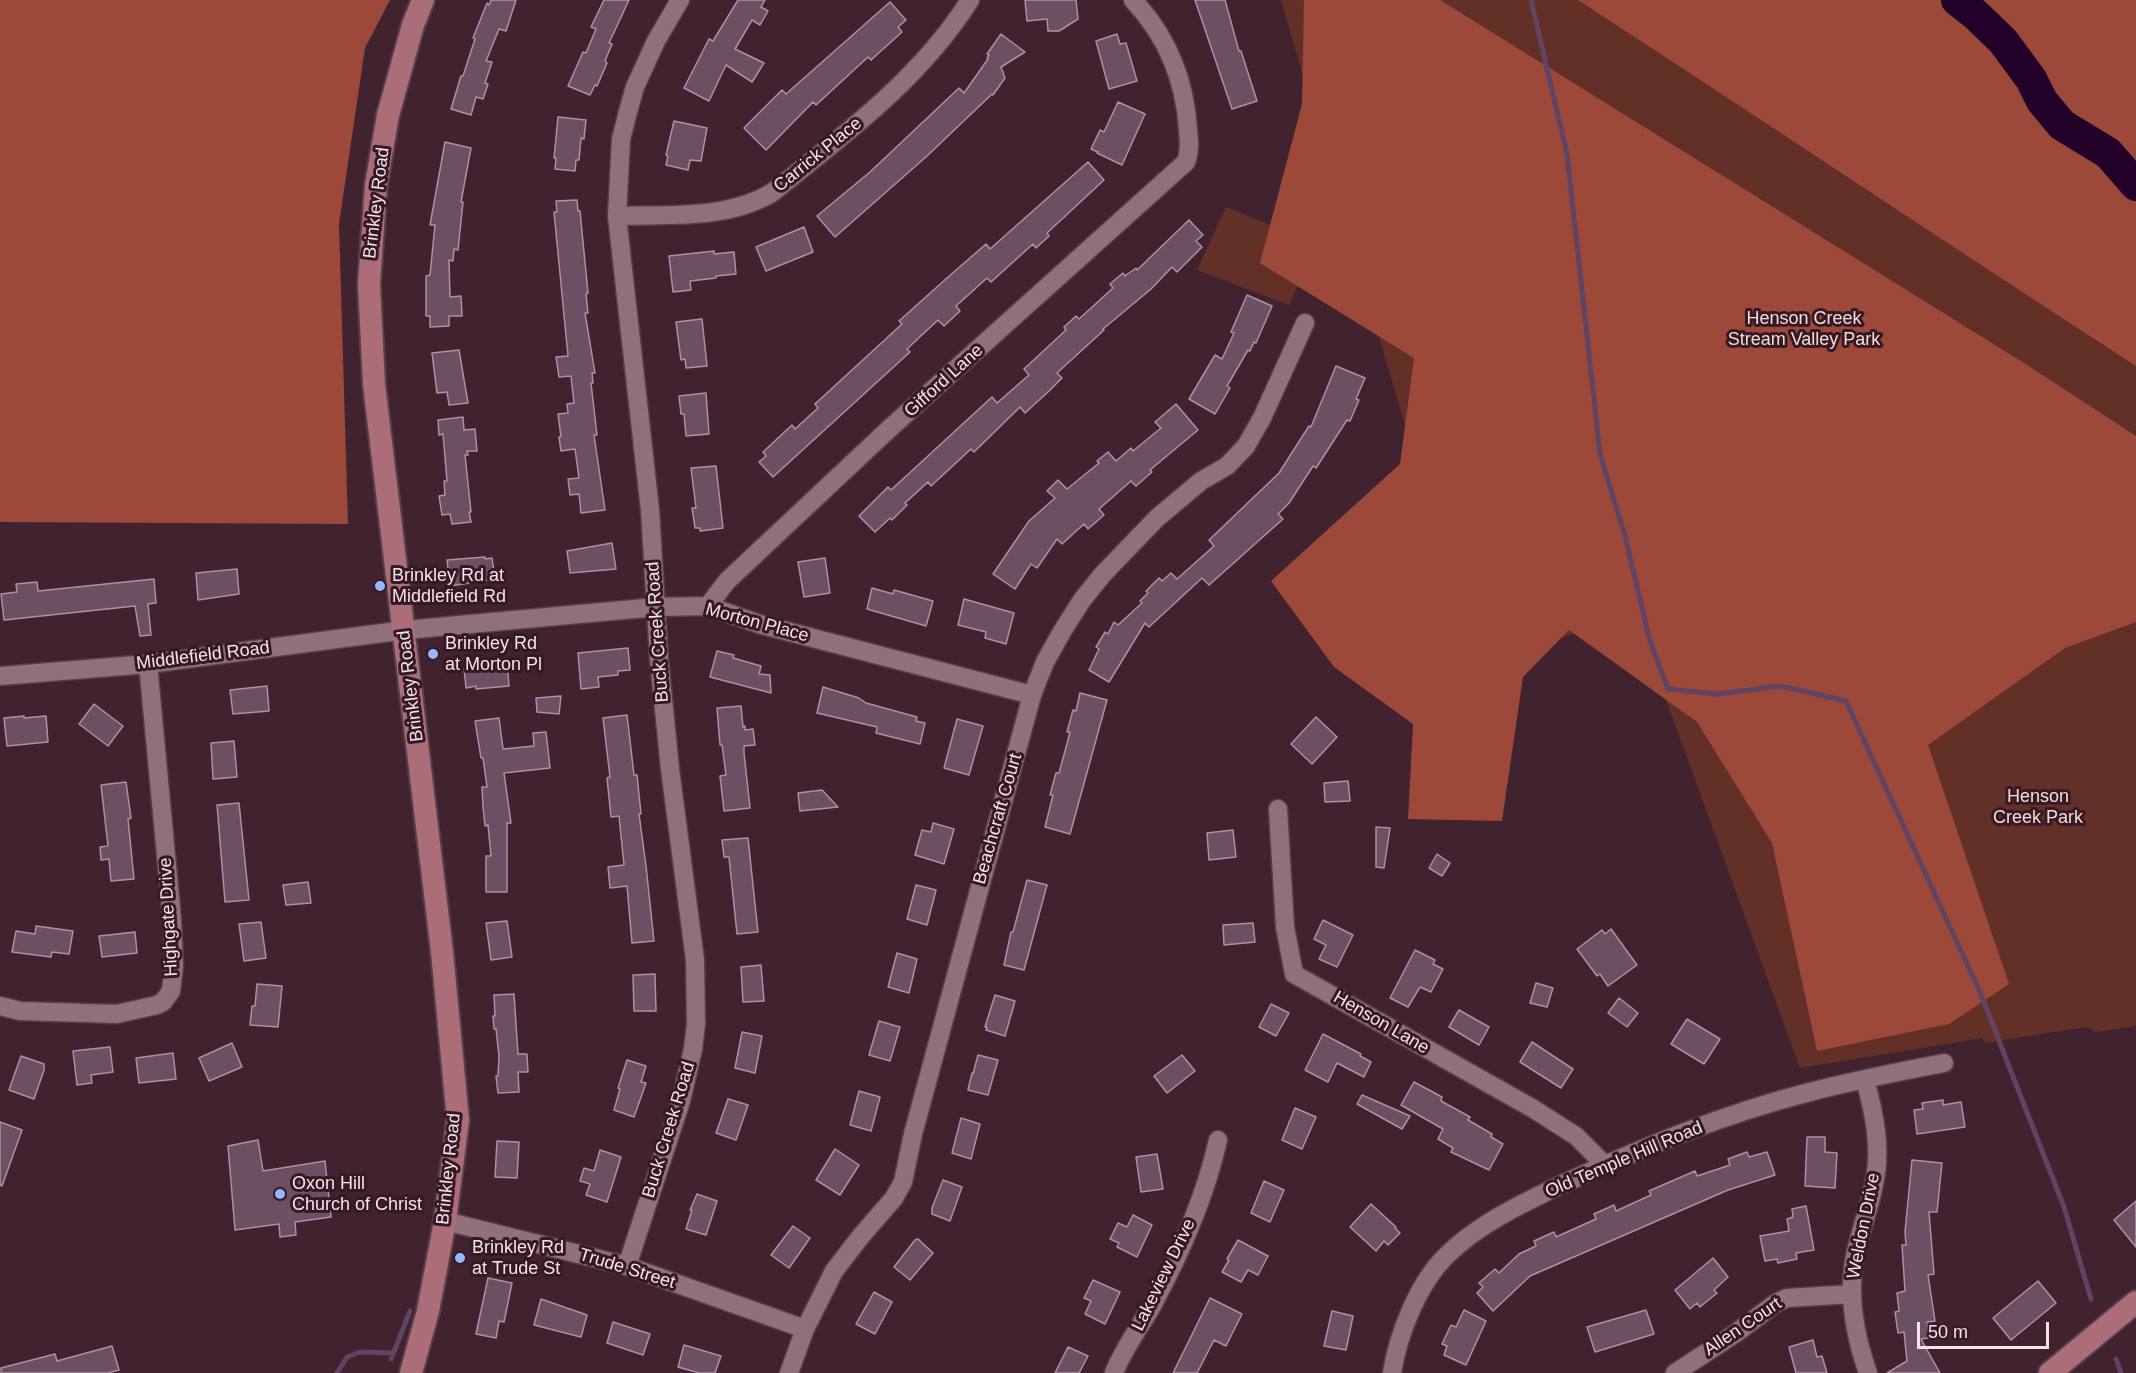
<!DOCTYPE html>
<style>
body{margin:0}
#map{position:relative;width:2136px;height:1373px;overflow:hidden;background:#40232e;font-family:Arial,sans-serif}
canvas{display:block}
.scale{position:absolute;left:1917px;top:1322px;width:132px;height:27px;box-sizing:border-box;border:3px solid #f6e2e8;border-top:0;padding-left:8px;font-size:18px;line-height:21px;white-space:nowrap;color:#f6e2e8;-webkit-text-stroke:4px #351924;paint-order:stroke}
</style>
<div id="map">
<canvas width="2136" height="1373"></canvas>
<div class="scale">50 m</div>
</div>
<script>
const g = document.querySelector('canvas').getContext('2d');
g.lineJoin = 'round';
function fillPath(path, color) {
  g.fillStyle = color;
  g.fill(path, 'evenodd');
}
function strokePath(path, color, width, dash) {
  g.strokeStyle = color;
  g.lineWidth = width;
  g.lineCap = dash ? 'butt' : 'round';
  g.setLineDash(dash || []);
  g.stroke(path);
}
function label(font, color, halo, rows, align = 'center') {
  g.font = font + ' Arial,sans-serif';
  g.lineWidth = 6;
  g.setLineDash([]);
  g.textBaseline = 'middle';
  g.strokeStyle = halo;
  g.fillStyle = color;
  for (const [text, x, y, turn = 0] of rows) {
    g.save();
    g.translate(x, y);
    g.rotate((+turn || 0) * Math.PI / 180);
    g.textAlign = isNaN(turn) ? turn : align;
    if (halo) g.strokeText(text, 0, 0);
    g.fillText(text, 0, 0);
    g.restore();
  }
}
const green = new Path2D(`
 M1281 0H2136V1026L2096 1032 2087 1027 1985 1043 1982 1038 1800 1068 1634 612 1476 669Z
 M1226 207 1303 238 1310 260 1289 305 1197 270Z`);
const forest = new Path2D(`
 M0 0H390L365 48 339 224 348 524 0 522Z
 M1304 0H1440L2024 363 2136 436V622L2065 648 1928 745 2009 984 1949 1024 1817 1051 1772 843 1697 722 1569 630 1523 677 1502 821 1408 819 1413 724 1334 667 1271 581 1400 464 1414 358 1260 263 1302 104Z
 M1578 0H2136V366C1949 245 1764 121 1578 0Z`);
const stream = new Path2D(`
 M1531 0 1567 154 1600 454 1625 536 1650 641 1668 689 1717 694 1781 686 1846 701 1980 992 2064 1207 2091 1299
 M391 1359 410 1311
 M2116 1359 2121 1373
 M337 1373 347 1357 360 1352 393 1353`);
const river = new Path2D(`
 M1957 0 1976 15 2003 41 2031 79 2042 101 2062 125 2108 153 2136 185`);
const building = new Path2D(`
 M491 0H516L506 31 499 29 486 61 492 62 485 83 488 84 483 99 476 97 471 115 451 109 461 76H463L475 39 473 38 487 3 489 5Z
 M604 0H629L609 43 612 44 605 61 607 63 597 86 595 85 590 95 568 86 583 52 586 53 596 29 591 27Z
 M738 0H765L761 7 768 11 760 25 752 20 735 49 764 63 752 82 726 65 709 101 684 88 709 39 713 41Z
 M1025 0H1076L1078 19 1059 31H1048L1047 19 1027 21Z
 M1195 0H1225L1239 51H1241L1257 101 1232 109Z
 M890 2 906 20 898 27 902 32 871 60 868 57 816 105 813 102 766 150 744 128 782 90 786 94Z
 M1001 34 1025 52 1001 67 1005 78 993 95 992 94 927 156 835 237 817 216 870 172 959 88 964 93 988 59 987 58 989 55 987 54Z
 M1117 34 1120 44 1126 43 1137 81 1109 89 1096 41Z
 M1118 102 1145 114 1122 165 1097 153 1098 152 1091 149 1100 130 1104 132Z
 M558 117 586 120 584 139 581 138 579 160H576L575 171 555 169 556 158H554Z
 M674 121 707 128 701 161 690 160 688 170 666 165 668 156 666 155Z
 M445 142 471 148 461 202H463L458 250 454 249 453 261 449 260 450 297 461 296 462 316H449V326L430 327V316H426V276L430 275 435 225H430Z
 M1088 162 1104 180 1047 233 1049 236 1036 248 1033 244 991 282 987 278 956 306 960 311 944 326 938 320 907 349 910 352 773 477 759 462 766 456 763 452 792 425 795 429 818 408 815 404 902 324 899 321 947 278 986 244 990 249Z
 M577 200 578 211H580L588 293 586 294 588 313H585L595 373H592L593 383H591L597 435H594L605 510 581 513 579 494 570 495 568 479 579 478 575 449 561 451 559 437H561L558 414 568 413 567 404 574 403 571 376 559 377 556 357 568 356 554 212H557L556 201Z
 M1189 220 1203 235 1196 241 1202 247 1177 272 1172 267 1151 289 1103 329 1104 330 1057 373 1062 378 1049 391 1025 413 1020 407 974 452 971 449 931 486 928 482 905 503 907 505 892 520 890 518 875 532 859 516 888 487 891 490 992 397 997 403 1029 375 1024 369 1066 330 1064 327 1076 316 1079 319 1113 288 1110 284 1123 273 1125 276 1136 268 1137 270Z
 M804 227 813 252 766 271 756 247Z
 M714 251V254L734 252 736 274 716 276V278L690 281 691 290 673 292 669 256Z
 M1247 295 1272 306 1256 343 1254 342 1250 351 1248 350 1227 386 1230 388 1215 414 1189 399 1215 355 1222 359 1234 333 1231 332Z
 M702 319 707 366 686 368 685 359 681 360 676 322Z
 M459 350 468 403 449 405 447 392 437 393 432 353Z
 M1336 366 1365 378 1356 399 1359 400 1350 421 1347 420 1316 468 1313 466 1289 503 1278 514 1283 519 1209 585 1202 578 1149 627 1145 623 1109 682 1089 670 1099 649 1096 647 1105 632 1108 634 1114 622 1118 625 1142 603 1140 601 1148 593 1146 591 1159 578 1162 581 1171 573 1177 579 1214 546 1209 540 1279 473 1309 426 1311 427Z
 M706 393 709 434 686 436 684 414H681L679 396Z
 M1176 404 1198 430 1150 470 1152 472 1136 486 1131 481 1099 509 1104 515 1088 529 1084 524 1062 544 1057 539 1037 568 1031 564 1015 589 993 574 1029 521 1055 498 1047 491 1058 480 1067 489 1099 463 1097 461 1108 452 1116 461 1131 448 1133 451 1161 428 1155 422Z
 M463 417 464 430 475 429 477 451H467L468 455H465L471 512H469L471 522 452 524 450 514 442 515 439 496 445 495 444 481H447L443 434 439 435 438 420Z
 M716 466 723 528 700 531V528H695L692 508H696L691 468Z
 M612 543 616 569 570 573 567 551Z
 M485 557V559L492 558 495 579 450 586 447 560Z
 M825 558 830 593 804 597 798 562Z
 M237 569 239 594 198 600 196 573Z
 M154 579 156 603 148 604 151 635 140 636 135 606 4 620 1 594 17 592 16 584 37 582 38 591Z
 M872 588 893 594 894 590 933 601 926 626 867 609Z
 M964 599 1014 613 1006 644 985 638 986 632 958 625Z
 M628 648 630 670 618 671V675L598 677 599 687 581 689 578 653Z
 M717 651 734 655 733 658 761 666 759 674 770 675 771 693 710 677Z
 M507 662 509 686 476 689V686L466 688 464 669 473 668V665Z
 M267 686 269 711 233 714 230 690Z
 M823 687 859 698 866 703 917 717 916 721 925 723 920 744 876 733 877 727 817 713Z
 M1080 693 1107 700 1070 834 1045 827 1053 795H1050L1056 773H1059L1068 740 1070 732H1067L1073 710 1076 711Z
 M561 696 559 714 537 712 536 698Z
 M94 704 123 726 108 746 79 724Z
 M741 706 743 727 745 726V730L753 729 755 745 744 746V753L750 808 724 811 720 776 726 775 722 745H720L717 708Z
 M627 715 634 775H637L641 814H639L646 866 654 941 632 943 627 886 610 888 608 867 624 865 619 816 611 817 607 778 610 777 603 718Z
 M24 716V718L46 716 48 742 7 746 4 718Z
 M1316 717 1337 737 1312 764 1291 744Z
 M499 718 503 749 534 746 533 733 546 732 550 768 504 773 511 823H507V892H486V856H491L488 825 485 826 483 807 482 787H487L483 758H481L475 721Z
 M957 719 983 726 969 775 944 768Z
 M234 741 237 777 213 779 211 743Z
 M1348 781 1350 801 1325 802 1324 783Z
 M126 782 131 818 128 819 134 879 111 881 109 859 101 860 100 847 108 846 101 785Z
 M822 790 838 807 800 811 798 793Z
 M239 803 249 900 225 902 217 805Z
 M933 823 954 829 944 864 915 855 922 830 931 832Z
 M1376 827 1390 828 1384 868 1376 867Z
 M1233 830 1236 857 1209 860 1207 833Z
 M748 838 758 932 737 934 729 857H724L722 840Z
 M1437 854 1450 863 1442 876 1429 868Z
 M1027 880 1047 885 1024 970 1004 965 1011 932H1013Z
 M308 882 311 903 286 905 283 885Z
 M916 885 936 890 927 925 907 919Z
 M1323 920 1353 935 1337 967 1319 959 1326 945 1314 939Z
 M507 921 512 957 491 960 486 923Z
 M261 922 266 958 244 961 239 924Z
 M1253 923 1255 942 1224 945 1223 925Z
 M36 926 73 931 69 954 52 952 51 957 12 952 16 931 35 934Z
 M1611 929 1637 965 1608 986 1600 974 1597 976 1577 949 1602 930 1605 934Z
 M135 932 137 953 102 957 99 936Z
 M1415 950 1435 960 1433 964 1443 969 1431 992 1420 987 1408 1007 1390 998Z
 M897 953 917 959 909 993 888 987Z
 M761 965 764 1001 743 1002 741 967Z
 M655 974 656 1011H634L633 975Z
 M1536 983 1553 988 1547 1007 1530 1003Z
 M257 984 282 986 278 1027 250 1025 252 1006H255Z
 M514 994 518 1054H527L528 1072H518L519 1092 498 1093 496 1076H498L499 1056 496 1029H494L493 1016H495L494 995Z
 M995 995 1015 1001 1005 1036 986 1030 987 1027H985Z
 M1619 998 1638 1013 1627 1027 1608 1013Z
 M1271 1004 1289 1013 1276 1036 1259 1027Z
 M1459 1010 1489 1027 1479 1045 1449 1027Z
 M1687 1019 1720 1039 1704 1064 1671 1044Z
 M879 1021 900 1027 890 1061 869 1055Z
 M742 1032 762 1036 755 1073 735 1068Z
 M1323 1034 1361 1054 1360 1056 1371 1062 1364 1077 1337 1063 1328 1082 1305 1070Z
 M1532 1042 1573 1069 1561 1088 1520 1062Z
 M232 1043 242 1067 209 1081 199 1058Z
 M110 1047 113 1072 91 1075 92 1083 77 1085 73 1051Z
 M173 1053 176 1079 139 1083 136 1058Z
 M978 1055 998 1060 988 1095 968 1090 972 1073 973 1074Z
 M1182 1055 1195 1071 1167 1093 1154 1076Z
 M21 1056 44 1064V1070L34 1099 9 1090Z
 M627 1060 646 1066 641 1082 646 1083 634 1117 614 1110 620 1089 618 1088Z
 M1414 1082 1442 1097 1441 1101 1470 1117 1468 1120 1492 1134 1491 1137 1503 1144 1489 1170 1451 1152 1453 1148 1438 1139 1443 1129 1401 1105Z
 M859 1091 880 1097 871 1131 850 1125Z
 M1362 1095 1410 1116 1402 1129 1357 1104Z
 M728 1099 748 1105 736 1140 716 1133Z
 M1943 1100V1105L1961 1102 1965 1127 1917 1134 1914 1110 1923 1109 1922 1103Z
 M1295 1108 1316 1117 1302 1149 1282 1140Z
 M961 1118 980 1124 971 1159 952 1153Z
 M0 1122 22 1130 2 1186 0 1185Z
 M1807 1137H1825V1152L1837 1153 1835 1188 1805 1186Z
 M258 1140 263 1171 325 1161 331 1217 295 1222 296 1235 280 1237 279 1224 235 1230 228 1146Z
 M497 1141 519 1142 517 1178 495 1177Z
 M835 1149 859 1165 840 1195 816 1180Z
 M600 1150 621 1157 607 1202 586 1195 590 1184 580 1181 584 1168 594 1171Z
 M1747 1152 1749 1157 1767 1152 1775 1175 1728 1190 1530 1276 1493 1311 1477 1293 1483 1287 1479 1283 1495 1269 1499 1273 1519 1254 1536 1246 1534 1241 1554 1232 1556 1237 1596 1219 1594 1214 1614 1205 1616 1211 1651 1195 1649 1191 1695 1171 1697 1176 1730 1165 1728 1159Z
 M1157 1154 1163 1189 1141 1192 1136 1157Z
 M1912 1160 1942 1163 1937 1212H1929L1934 1274 1928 1275 1935 1321 1927 1322 1929 1338 1921 1339 1940 1373H1887L1907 1361 1904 1332 1898 1333 1895 1312 1899 1311 1897 1293 1905 1291 1902 1245H1906L1905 1232Z
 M943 1180 962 1187 950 1221 932 1214V1208Z
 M1264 1181 1284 1190 1270 1222 1251 1213Z
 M697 1194 717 1201 706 1235 686 1229 692 1210H690Z
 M2136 1201V1247L2114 1220Z
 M1371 1204 1396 1227 1395 1228 1400 1233 1388 1245 1384 1241 1376 1251 1350 1227Z
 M1806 1206 1814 1250 1796 1253 1797 1259 1778 1263 1777 1259 1765 1261 1760 1236 1789 1231 1787 1219 1793 1217 1792 1209Z
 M1133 1215 1152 1225 1137 1257 1117 1247 1119 1243 1110 1239 1118 1223 1127 1227Z
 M793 1226 810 1238 789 1268 771 1255Z
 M918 1239 933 1253 910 1280 894 1267 915 1240Z
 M1238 1240 1268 1256 1258 1275 1248 1270 1241 1282 1222 1272 1229 1260 1227 1259Z
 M1713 1258 1728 1277 1714 1290 1717 1293 1700 1307 1697 1303 1690 1309 1675 1290Z
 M488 1278 512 1283 504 1322 499 1321 496 1338 476 1334Z
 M1093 1280 1120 1292 1105 1324 1085 1314 1091 1301 1084 1298Z
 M2038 1281 2056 1303 2011 1340 1993 1318Z
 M874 1292 892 1302 875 1334 856 1324Z
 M1210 1298 1242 1314 1226 1346 1214 1340 1197 1373H1173Z
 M541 1299 587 1315 581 1337 534 1325Z
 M1464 1310 1486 1321 1466 1365 1444 1355 1447 1346 1442 1344 1451 1325 1456 1327Z
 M1646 1310 1654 1334 1595 1352 1587 1327Z
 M1332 1311 1353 1316 1346 1350 1324 1346Z
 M613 1322 650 1334 643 1355 607 1343Z
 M1813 1340 1817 1357 1822 1356 1827 1373H1796L1789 1347Z
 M684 1345 721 1356 715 1373H699L678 1367Z
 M112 1346 119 1370 108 1373H1V1368L55 1354 57 1361Z
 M1068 1347 1088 1356 1079 1373H1055Z`);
const minor = new Path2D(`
 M617 216C668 214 728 220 773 192 844 135 921 78 970 0
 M708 606 727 581 889 429 1186 162C1190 152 1189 141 1188 130 1185 81 1167 36 1133 0
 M0 676 148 664 405 630 656 607 708 606 759 624 1032 695
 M1278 809 1285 927 1294 974 1532 1108 1576 1136 1605 1165
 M0 1006 20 1011 117 1014 157 1005 163 1002 171 991 174 966 172 919 148 664
 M1865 1079C1874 1113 1882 1148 1874 1184 1869 1212 1856 1240 1853 1269 1849 1305 1856 1339 1868 1373
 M445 1221 627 1266 805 1329
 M627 1266 681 1101 693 1049 696 1024 695 960 670 769 659 659 650 510 617 216 621 139 629 108 635 87 656 41 680 0
 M789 1373 805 1329 834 1271 861 1236 894 1198 903 1182 913 1134 1032 695 1045 662 1063 630 1082 600 1103 574 1157 518 1201 481 1227 466 1246 446 1262 418 1305 323
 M1114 1373C1123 1349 1140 1327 1153 1304 1181 1252 1205 1198 1218 1140
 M1392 1373C1398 1335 1417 1286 1444 1258 1477 1224 1525 1202 1567 1182 1644 1147 1724 1114 1806 1093 1851 1081 1897 1072 1944 1063
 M1675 1373 1736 1333 1776 1303 1787 1298 1852 1294`);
const major = new Path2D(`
 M411 1373 428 1311 445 1221 458 1120 442 952 374 384 369 284 376 185 388 115 413 25 423 0
 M2050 1373 2136 1302`);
const markers = [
 [380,586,6,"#96b6fd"],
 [433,654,6,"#96b6fd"],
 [280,1194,6,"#96b6fd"],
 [460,1258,6,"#96b6fd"]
];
const streetNames = [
 ["Carrick Place",818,155,-39],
 ["Brinkley Road",377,203,-83],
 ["Gifford Lane",944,381,-42],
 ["Morton Place",757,623,15],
 ["Buck Creek Road",658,632,-94],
 ["Middlefield Road",203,656,-7],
 ["Brinkley Road",411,686,-97],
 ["Beachcraft Court",998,819,-74],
 ["Highgate Drive",169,917,-93],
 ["Henson Lane",1381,1023,30],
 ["Buck Creek Road",669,1130,-73],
 ["Old Temple Hill Road",1624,1160,-23],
 ["Brinkley Road",449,1169,-84],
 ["Weldon Drive",1864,1226,-79],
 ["Trude Street",627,1269,17],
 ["Lakeview Drive",1164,1275,-64],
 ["Allen Court",1743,1327,-34]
];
const parkNames = [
 ["Henson Creek",1804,319],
 ["Stream Valley Park",1804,340],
 ["Henson",2038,797],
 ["Creek Park",2038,818]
];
const poiNames = [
 ["Brinkley Rd at",392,576],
 ["Middlefield Rd",392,597],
 ["Brinkley Rd",445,644],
 ["at Morton Pl",445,665],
 ["Oxon Hill",292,1184],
 ["Church of Christ",292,1205],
 ["Brinkley Rd",472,1248],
 ["at Trude St",472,1269]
];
fillPath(green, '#623027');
fillPath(forest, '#9c493a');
strokePath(stream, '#614462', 5);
strokePath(river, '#210029', 32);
fillPath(building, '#6b4f63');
strokePath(building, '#ae90a5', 1.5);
strokePath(minor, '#573f48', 21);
strokePath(major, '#573f48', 26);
strokePath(minor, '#916f7b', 18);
strokePath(major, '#ab6d77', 22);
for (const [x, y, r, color] of markers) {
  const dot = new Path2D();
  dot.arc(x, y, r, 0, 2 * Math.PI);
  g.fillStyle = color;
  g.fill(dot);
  strokePath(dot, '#351924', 2);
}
label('18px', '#f6e2e8', '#351924', streetNames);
label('18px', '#f5dcd6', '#351924', parkNames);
label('18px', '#f6e2e8', '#351924', poiNames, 'left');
</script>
